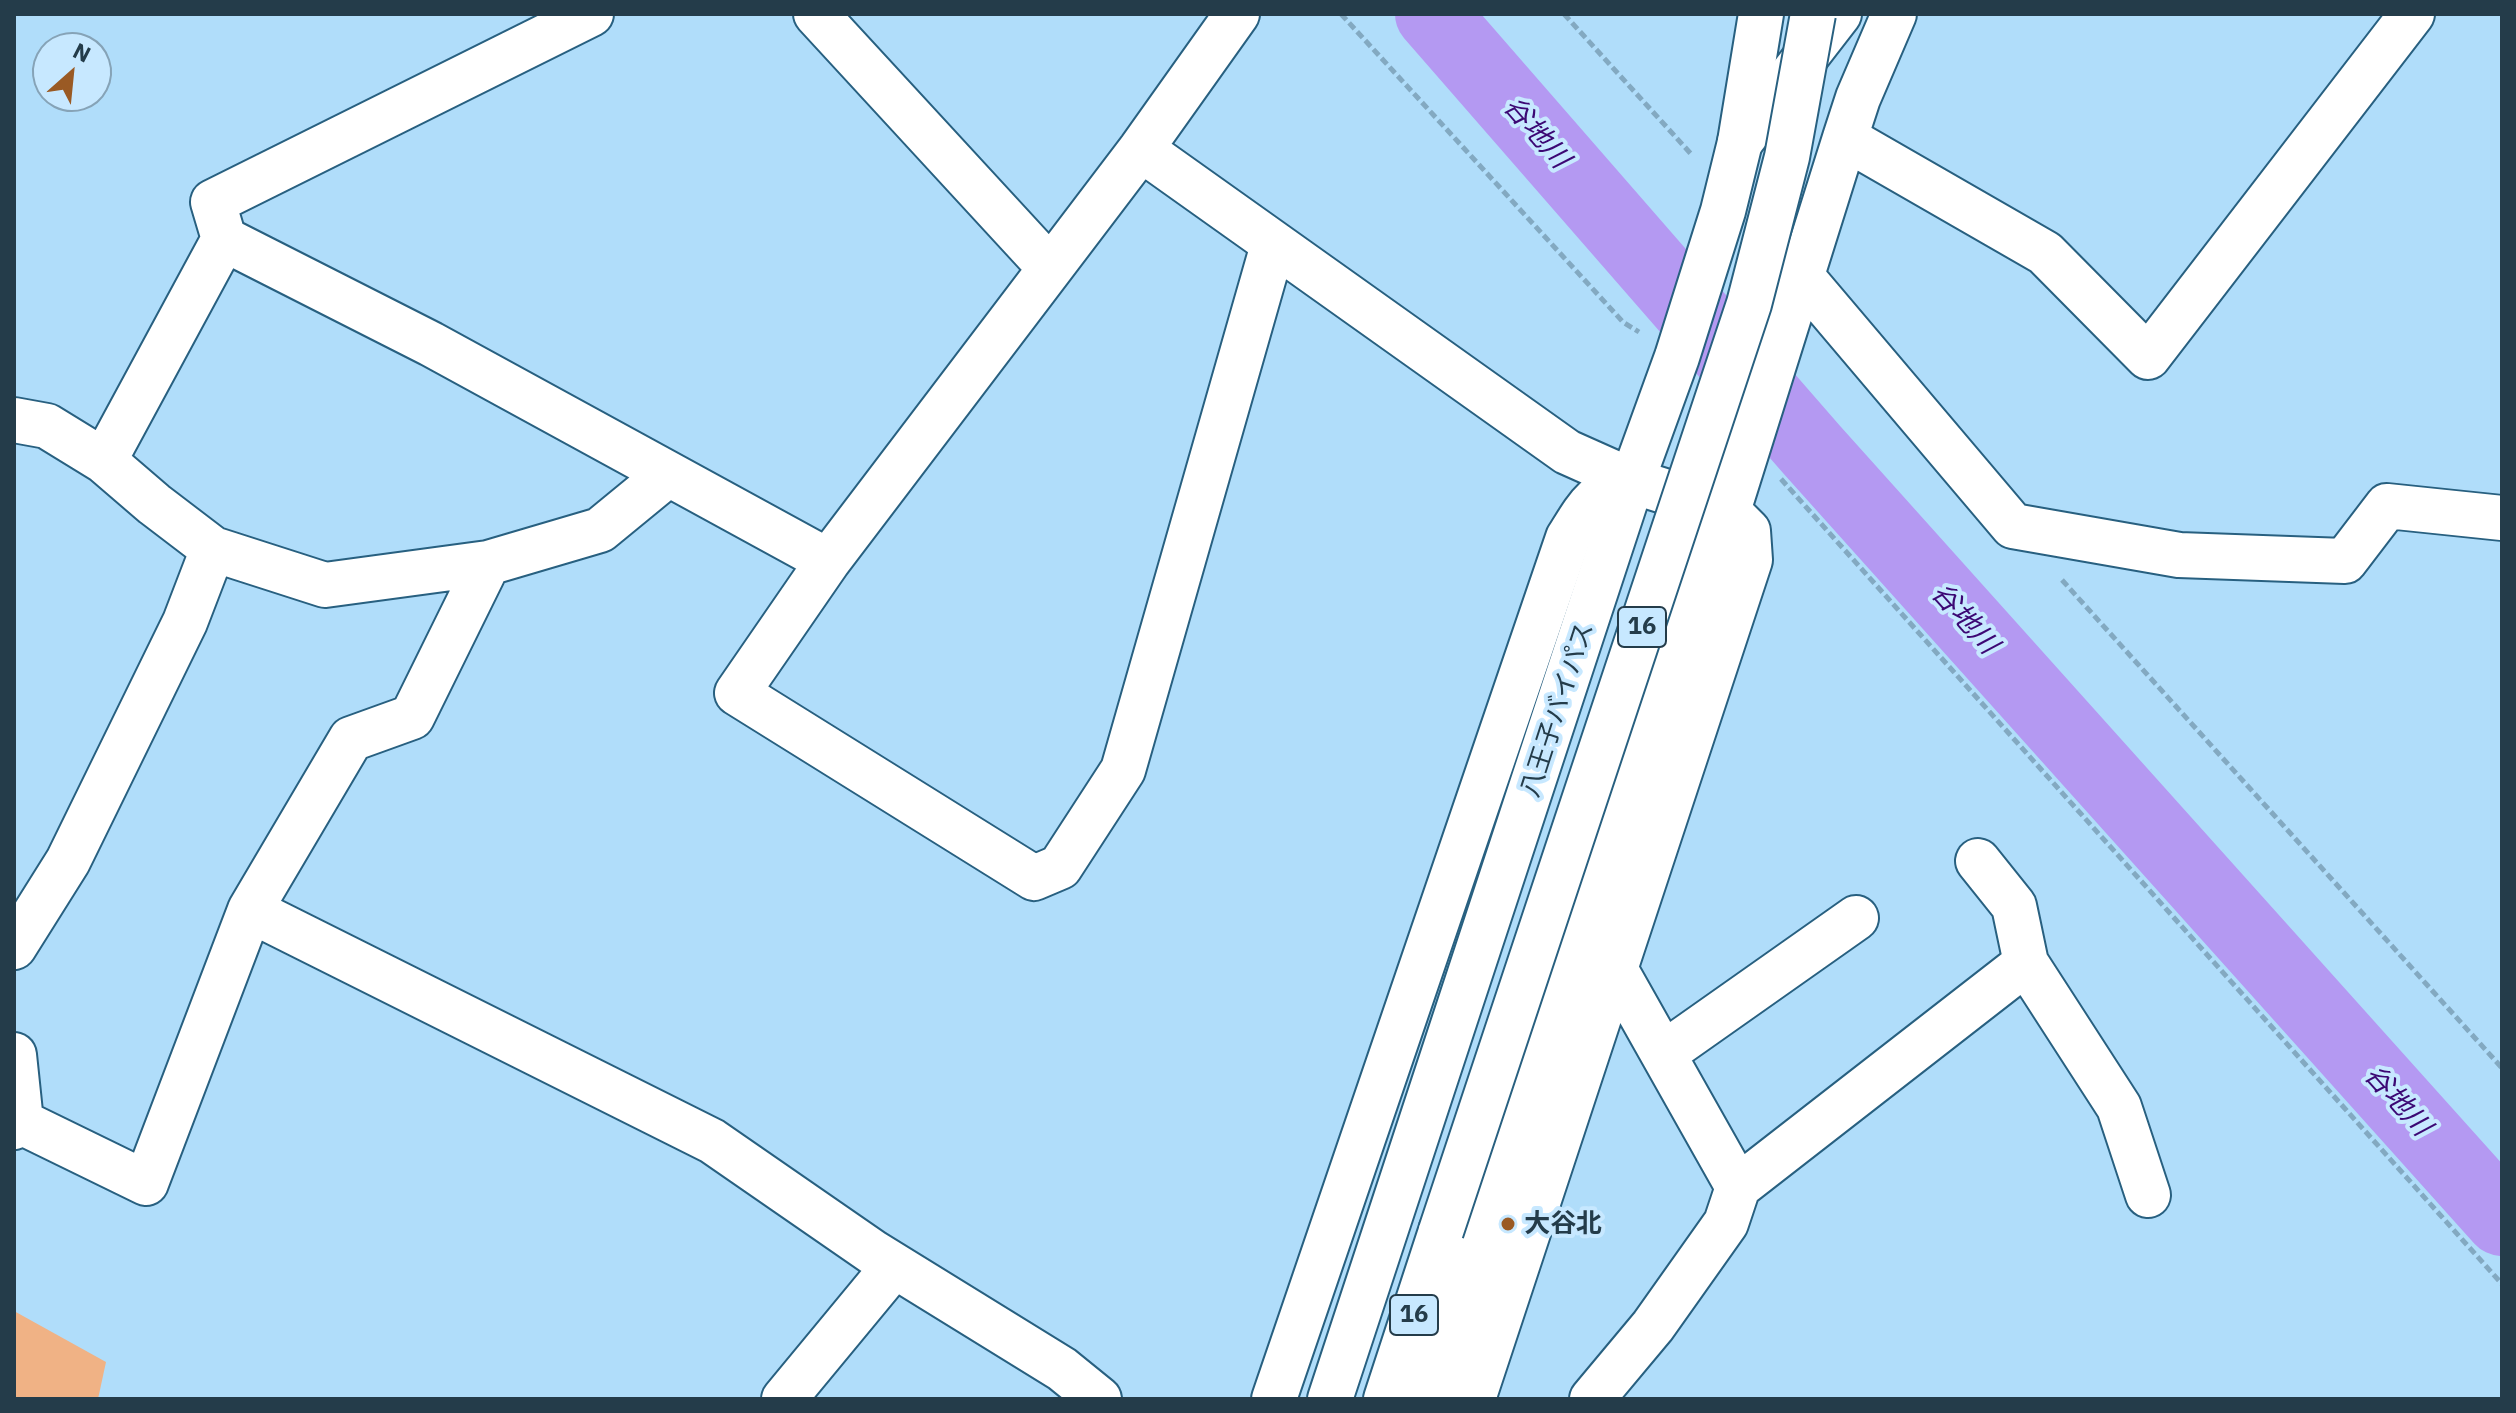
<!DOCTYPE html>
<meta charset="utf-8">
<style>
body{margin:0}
#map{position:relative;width:2516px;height:1413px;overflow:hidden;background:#b0ddfa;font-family:"IBM Plex Sans",sans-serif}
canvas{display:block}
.frame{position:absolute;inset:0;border:16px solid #243c4a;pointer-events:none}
.north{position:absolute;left:32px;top:32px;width:80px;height:80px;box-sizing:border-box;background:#c7e8ff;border:2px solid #86a3b7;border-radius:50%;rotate:27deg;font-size:22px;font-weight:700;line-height:32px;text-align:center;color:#243c4a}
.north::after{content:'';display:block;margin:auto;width:28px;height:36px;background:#9a5a24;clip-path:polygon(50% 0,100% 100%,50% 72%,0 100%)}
</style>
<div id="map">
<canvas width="2516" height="1413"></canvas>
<div class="frame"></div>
<div class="north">N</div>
</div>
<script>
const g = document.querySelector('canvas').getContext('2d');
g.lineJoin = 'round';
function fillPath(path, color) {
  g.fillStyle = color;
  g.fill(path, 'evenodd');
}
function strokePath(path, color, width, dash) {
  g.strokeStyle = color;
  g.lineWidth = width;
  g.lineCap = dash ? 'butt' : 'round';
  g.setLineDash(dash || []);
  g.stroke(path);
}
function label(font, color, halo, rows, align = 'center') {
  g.font = font + ' "IBM Plex Sans","Noto Sans JP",sans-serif';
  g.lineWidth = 8;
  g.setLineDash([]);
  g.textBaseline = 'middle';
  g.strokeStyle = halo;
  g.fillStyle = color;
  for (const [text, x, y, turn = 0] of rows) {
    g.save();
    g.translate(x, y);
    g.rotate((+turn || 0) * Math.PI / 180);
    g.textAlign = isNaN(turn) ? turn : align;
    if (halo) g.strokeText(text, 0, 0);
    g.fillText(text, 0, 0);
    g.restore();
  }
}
const green = new Path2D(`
 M14 1311 106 1362 98 1399H14Z`);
const river = new Path2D(`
 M1432 14 1812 450 2502 1219`);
const path = new Path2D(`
 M1341 14 1623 322 1639 332
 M1564 14 1692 155
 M1781 479 2502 1284
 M2062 580 2502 1068`);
const minor = new Path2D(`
 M591 14 213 202 224 239 431 344 828 561
 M816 14 1050 268
 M1237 14 1141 149 828 561 737 693 1034 878 1060 867 1123 770 1273 245
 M1845 138 2045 253 2148 357 2412 14
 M1740 142 1839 14
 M1141 149 1567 452 1632 481 1728 511 1748 531 1750 560 1473 1399
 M1802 277 2013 526 2179 555 2345 561 2387 506 2502 518
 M14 420 47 426 104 461 154 504 213 549 325 585 488 563 600 530 667 475
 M104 461 224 239
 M488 563 412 717 351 739 250 910 712 1141 874 1253 1062 1369 1099 1399
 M1978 861 2014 906 2026 963
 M14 947 68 861 185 622 213 549
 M1663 1054 1856 918
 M14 1055 21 1122
 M14 1127 21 1122 146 1183 250 910
 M1738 1187 2026 963 2119 1107 2148 1195
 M784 1399 894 1266
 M1274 1399 1568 538C1588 506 1594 492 1632 481
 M1429 1399 1551 1023 1728 511 1845 138 1858 98 1894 14
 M1592 1399 1653 1326 1726 1223 1738 1187 1614 967`);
const highway = new Path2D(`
 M1330 1399 1632 481 1677 357 1723 211 1740 142 1761 14
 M1386 1399 1441 1231`);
const highwayBridge = new Path2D(`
 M1441 1231 1749 304 1787 157 1813 14`);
const markers = [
 [1508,1224,8,"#9a5a24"]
];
const shields = [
 [1642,627,48],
 [1414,1315,48]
];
const shieldNames = [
 ["16",1642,627],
 ["16",1414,1315]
];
const streetNames = [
 ["八王子バイパス",1558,710,-72]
];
const poiNames = [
 ["大谷北",1524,1224]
];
const waterNames = [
 ["谷地川",1536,133,49],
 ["谷地川",1964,619,48],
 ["谷地川",2397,1101,48]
];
fillPath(green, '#f0b285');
strokePath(river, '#b499f2', 74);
strokePath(minor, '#286080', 48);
strokePath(highway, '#286080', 48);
strokePath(path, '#83a9c1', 5, [8, 4]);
strokePath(minor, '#fff', 44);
strokePath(highway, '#fff', 44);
strokePath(highwayBridge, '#286080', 48, []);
strokePath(highwayBridge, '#fff', 44);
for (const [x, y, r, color] of markers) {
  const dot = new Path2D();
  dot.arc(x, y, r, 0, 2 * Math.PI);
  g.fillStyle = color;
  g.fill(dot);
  strokePath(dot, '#c7e8ff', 3);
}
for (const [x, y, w] of shields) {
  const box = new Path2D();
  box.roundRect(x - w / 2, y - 20, w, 40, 6);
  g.fillStyle = '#c7e8ff';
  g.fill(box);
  strokePath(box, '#243c4a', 2);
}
label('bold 24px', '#243c4a', null, shieldNames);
label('26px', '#243c4a', '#c7e8ff', streetNames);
label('bold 26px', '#243c4a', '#c7e8ff', poiNames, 'left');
label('italic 28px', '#3c0874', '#c7e8ff', waterNames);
</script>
